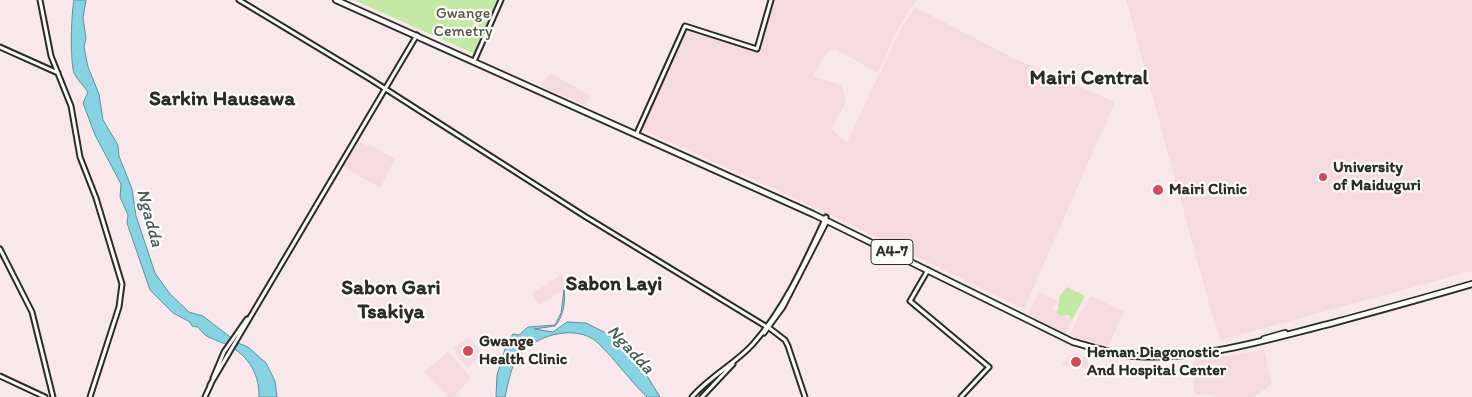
<!DOCTYPE html>
<style>
body{margin:0}
canvas{display:block;background:#f9e8eb}
</style>
<canvas width="1472" height="397"></canvas>
<script>
const g = document.querySelector('canvas').getContext('2d');
g.lineJoin = 'round';
function fillPath(path, color) {
  g.fillStyle = color;
  g.fill(path, 'evenodd');
}
function strokePath(path, color, width, dash) {
  g.strokeStyle = color;
  g.lineWidth = width;
  g.lineCap = dash ? 'butt' : 'round';
  g.setLineDash(dash || []);
  g.stroke(path);
}
function label(font, color, halo, rows, align = 'center') {
  g.font = font + ' Itim,sans-serif';
  g.lineWidth = 4.5;
  g.setLineDash([]);
  g.textBaseline = 'middle';
  g.strokeStyle = halo;
  g.fillStyle = color;
  for (const [text, x, y, turn = 0] of rows) {
    g.save();
    g.translate(x, y);
    g.rotate((+turn || 0) * Math.PI / 180);
    g.textAlign = isNaN(turn) ? turn : align;
    if (halo) g.strokeText(text, 0, 0);
    g.fillText(text, 0, 0);
    g.restore();
  }
}
const built = new Path2D(`
 M774 0H916L898 29 878 73 835 49 826 54 813 76 842 85 846 102 831 129 847 142 901 28 915 7 1013 58 1115 102 1024 309 816 208 641 129 688 27 760 52Z
 M1126 0H1472V271L1221 340 1209 304Z
 M550 73 590 95 586 106 541 86Z
 M359 141 368 146 370 144 395 159 380 188 342 166Z
 M561 274 566 283 563 290 539 305 532 294Z
 M1039 292 1058 301 1053 310 1073 320 1065 335 1028 314Z
 M1090 296 1124 311 1108 348 1069 335Z
 M469 337 483 354 467 368 453 348Z
 M1264 350 1272 384 1254 397H1215L1213 395 1194 394 1193 361Z
 M448 351 471 378 454 397H449L424 372Z
 M1073 353 1088 358V368L1061 366Z`);
const green = new Path2D(`
 M354 0H499L475 54Z
 M1067 287 1085 296 1072 320 1068 315 1061 316 1056 312 1058 309 1059 297Z`);
const water = new Path2D(`
 M74 0H86L83 18 86 38 84 47 88 67 99 94 103 120 118 145 119 156 132 189 136 216 155 273 170 294 189 312 203 316 238 343 248 347 266 363 275 381 277 397H259C260 373 246 352 223 343 212 338 205 338 198 327L192 326 190 322 173 313 150 290 127 223 128 215 120 197 121 184 95 135 83 103 88 92C84 86 77 80 74 73 70 61 71 14 74 0Z
 M564 290C566 301 563 318 555 326L534 329 553 332 567 322 586 323 604 332 618 342 637 362 638 369 646 374 660 397H647C629 380 616 360 598 343 576 322 530 336 516 360 510 371 508 385 505 397H496L497 375 507 343 513 334 519 335 528 327 555 325 561 313Z`);
const tertiary = new Path2D(`
 M40 0 51 56 71 106 80 157 96 198 122 284 119 307 90 397
 M0 47 58 73
 M475 59 501 0
 M928 270 910 301 989 367 961 397
 M768 327 785 340 788 346 805 397
 M0 376 45 397`);
const secondary = new Path2D(`
 M239 0 370 79 586 217 767 327
 M637 133 685 26 757 49 771 0
 M0 249 32 312 53 397
 M764 333 783 307 826 223
 M213 378 224 352 247 319
 M210 385 417 35
 M205 397 211 384
 M692 397C710 376 735 364 753 344 785 308 806 260 826 217
 M702 397 733 364`);
const trunk = new Path2D(`
 M336 0 813 214 1073 342C1093 347 1114 355 1135 356 1203 360 1265 340 1329 324 1377 311 1424 298 1472 284
 M1264 339 1285 333`);
const markers = [
 [1323,177,5,"#d1495b"],
 [1158,190,6,"#d1495b"],
 [468,351,6,"#d1495b"],
 [1076,362,6,"#d1495b"]
];
const shields = [
 [892,252,42]
];
const shieldNames = [
 ["A4-7",892,252]
];
const parkNames = [
 ["Gwange",463,14],
 ["Cemetry",463,32]
];
const poiNames = [
 ["University",1333,168],
 ["of Maiduguri",1333,186],
 ["Mairi Clinic",1169,190],
 ["Gwange",479,342],
 ["Health Clinic",479,360],
 ["Heman Diagonostic",1087,353],
 ["And Hospital Center",1087,371]
];
const waterNames = [
 ["Ngadda",149,218,75],
 ["Ngadda",630,350,47]
];
const districtNames = [
 ["Mairi Central",1089,79],
 ["Sarkin Hausawa",222,100],
 ["Sabon Layi",614,285],
 ["Sabon Gari",391,289],
 ["Tsakiya",391,313]
];
fillPath(built, '#f6dae2');
fillPath(green, '#c3e9a4');
fillPath(water, '#85d3e3');
strokePath(water, '#619099', 1);
strokePath(tertiary, '#2b2b2b', 7);
strokePath(secondary, '#2b2b2b', 7);
strokePath(trunk, '#2b2b2b', 8);
strokePath(tertiary, '#fdfcf7', 3);
strokePath(secondary, '#fdfcf7', 3);
strokePath(trunk, '#fdfcf7', 4.5);
for (const [x, y, r, color] of markers) {
  const dot = new Path2D();
  dot.arc(x, y, r, 0, 2 * Math.PI);
  g.fillStyle = color;
  g.fill(dot);
  strokePath(dot, '#fdfcf7', 2);
}
for (const [x, y, w] of shields) {
  const box = new Path2D();
  box.roundRect(x - w / 2, y - 12.5, w, 25, 4);
  g.fillStyle = '#fdfcf7';
  g.fill(box);
  strokePath(box, '#2b2b2b', 1);
}
label('bold 15px', '#2b2b2b', null, shieldNames);
label('16px', '#515a49', '#fdfcf7', parkNames);
label('bold 16px', '#2b2b2b', '#fdfcf7', poiNames, 'left');
label('italic 18px', '#465d62', '#fdfcf7', waterNames);
label('bold 21px', '#2b2b2b', '#fdfcf7', districtNames);
</script>
